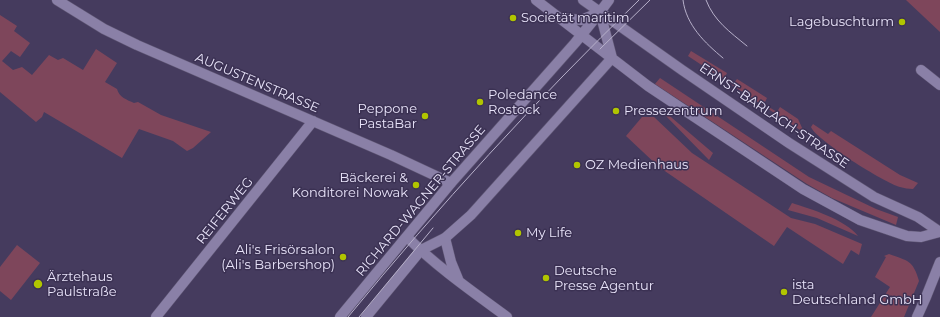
<!DOCTYPE html>
<meta charset="utf-8">
<style>
body{margin:0}
canvas{display:block;background:#453b5e}
</style>
<canvas width="940" height="317"></canvas>
<script>
const g = document.querySelector('canvas').getContext('2d');
g.lineJoin = 'round';
function fillPath(path, color) {
  g.fillStyle = color;
  g.fill(path, 'evenodd');
}
function strokePath(path, color, width, dash) {
  g.strokeStyle = color;
  g.lineWidth = width;
  g.lineCap = dash ? 'butt' : 'round';
  g.setLineDash(dash || []);
  g.stroke(path);
}
function label(font, color, halo, rows, align = 'center') {
  g.font = font + ' Montserrat,sans-serif';
  g.lineWidth = 3;
  g.setLineDash([]);
  g.textBaseline = 'middle';
  g.strokeStyle = halo;
  g.fillStyle = color;
  for (const [text, x, y, turn = 0] of rows) {
    g.save();
    g.translate(x, y);
    g.rotate((+turn || 0) * Math.PI / 180);
    g.textAlign = isNaN(turn) ? turn : align;
    if (halo) g.strokeText(text, 0, 0);
    g.fillText(text, 0, 0);
    g.restore();
  }
}
const green = new Path2D(`
 M906 0H940V32Z
 M0 15 17 26 14 31 30 43 20 57 11 51 2 61 13 70 22 67 32 75 49 55 58 60 63 58 83 70 96 49 117 63 105 82 117 89C119 97 127 100 134 103L138 102 161 115 211 132 193 148 187 151 173 141 139 129 122 158 44 112 42 117 36 122 0 92Z
 M691 51 727 73 725 77 734 83 737 79 767 98 764 104 777 112 780 107 798 119 803 130H800L688 56Z
 M660 78 809 177 876 209 898 217 896 225 832 198 807 184 655 84Z
 M665 112 713 153 709 160 664 114Z
 M642 117H654L692 153 791 218 815 224 862 244 859 255 851 250 843 264 787 227 774 246 659 167 626 136Z
 M813 124 828 134 831 131 900 175 918 183 913 189C909 189 904 188 900 187 885 183 816 140 811 127Z
 M792 203C811 209 846 220 858 236L817 218 788 210Z
 M17 245 40 263 11 300 0 291V267Z
 M889 254C908 261 913 260 919 281L904 317H871L890 287 875 277 886 257 884 256Z`);
const street = new Path2D(`
 M57 0 104 29 137 45 391 155 451 183
 M600 12 609 0
 M921 70 940 85
 M407 237C437 267 473 292 507 317
 M445 238 451 262 458 279
 M156 317 313 121
 M917 317 926 297 940 262`);
const secondary = new Path2D(`
 M536 0 648 86 803 189 860 220 907 236 921 237 939 232
 M583 0 682 70 789 143 874 197 918 217 940 232
 M600 12 612 58
 M562 18 581 20 596 14
 M340 317 451 183 575 43 600 12
 M366 317 421 250 445 238 471 215 612 58`);
const tram = new Path2D(`
 M683 0C686 25 705 43 723 58
 M706 0C714 21 730 32 747 46
 M600 49 650 0
 M348 317C439 206 536 100 639 0
 M359 317 433 228`);
const markers = [
 [513,18,4,"#b1c500"],
 [902,22,4,"#b1c500"],
 [480,102,4,"#b1c500"],
 [616,111,4,"#b1c500"],
 [425,116,4,"#b1c500"],
 [577,165,4,"#b1c500"],
 [416,185,4,"#b1c500"],
 [518,233,4,"#b1c500"],
 [343,257,4,"#b1c500"],
 [546,278,4,"#b1c500"],
 [38,284,5,"#b1c500"],
 [784,292,4,"#b1c500"]
];
const poiNames = [
 ["Societät maritim",521,18],
 ["Lagebuschturm",894,22,"right"],
 ["Poledance",488,95],
 ["Rostock",488,110],
 ["Peppone",417,109,"right"],
 ["PastaBar",417,124,"right"],
 ["Pressezentrum",624,111],
 ["OZ Medienhaus",585,165],
 ["Bäckerei &",408,178,"right"],
 ["Konditorei Nowak",408,193,"right"],
 ["My Life",526,233],
 ["Ali's Frisörsalon",335,250,"right"],
 ["(Ali's Barbershop)",335,265,"right"],
 ["Deutsche",554,271],
 ["Presse Agentur",554,286],
 ["Ärztehaus",47,277],
 ["Paulstraße",47,292],
 ["ista",792,285],
 ["Deutschland GmbH",792,300]
];
const streetNames = [
 ["AUGUSTENSTRASSE",257,83,23],
 ["ERNST-BARLACH-STRASSE",774,116,34],
 ["RICHARD-WAGNER-STRASSE",421,201,-50],
 ["REIFERWEG",225,211,-51]
];
fillPath(green, '#7e465b');
strokePath(street, '#615876', 11);
strokePath(secondary, '#615876', 11);
strokePath(street, '#8a80a7', 10);
strokePath(secondary, '#8a80a7', 10);
strokePath(tram, '#b7b0ca', 1);
for (const [x, y, r, color] of markers) {
  const dot = new Path2D();
  dot.arc(x, y, r, 0, 2 * Math.PI);
  g.fillStyle = color;
  g.fill(dot);
  strokePath(dot, '#3b3153', 1.5);
}
label('13px', '#e9e4fa', '#3b3153', poiNames, 'left');
label('13px', '#e9e4fa', '#3b3153', streetNames);
</script>
